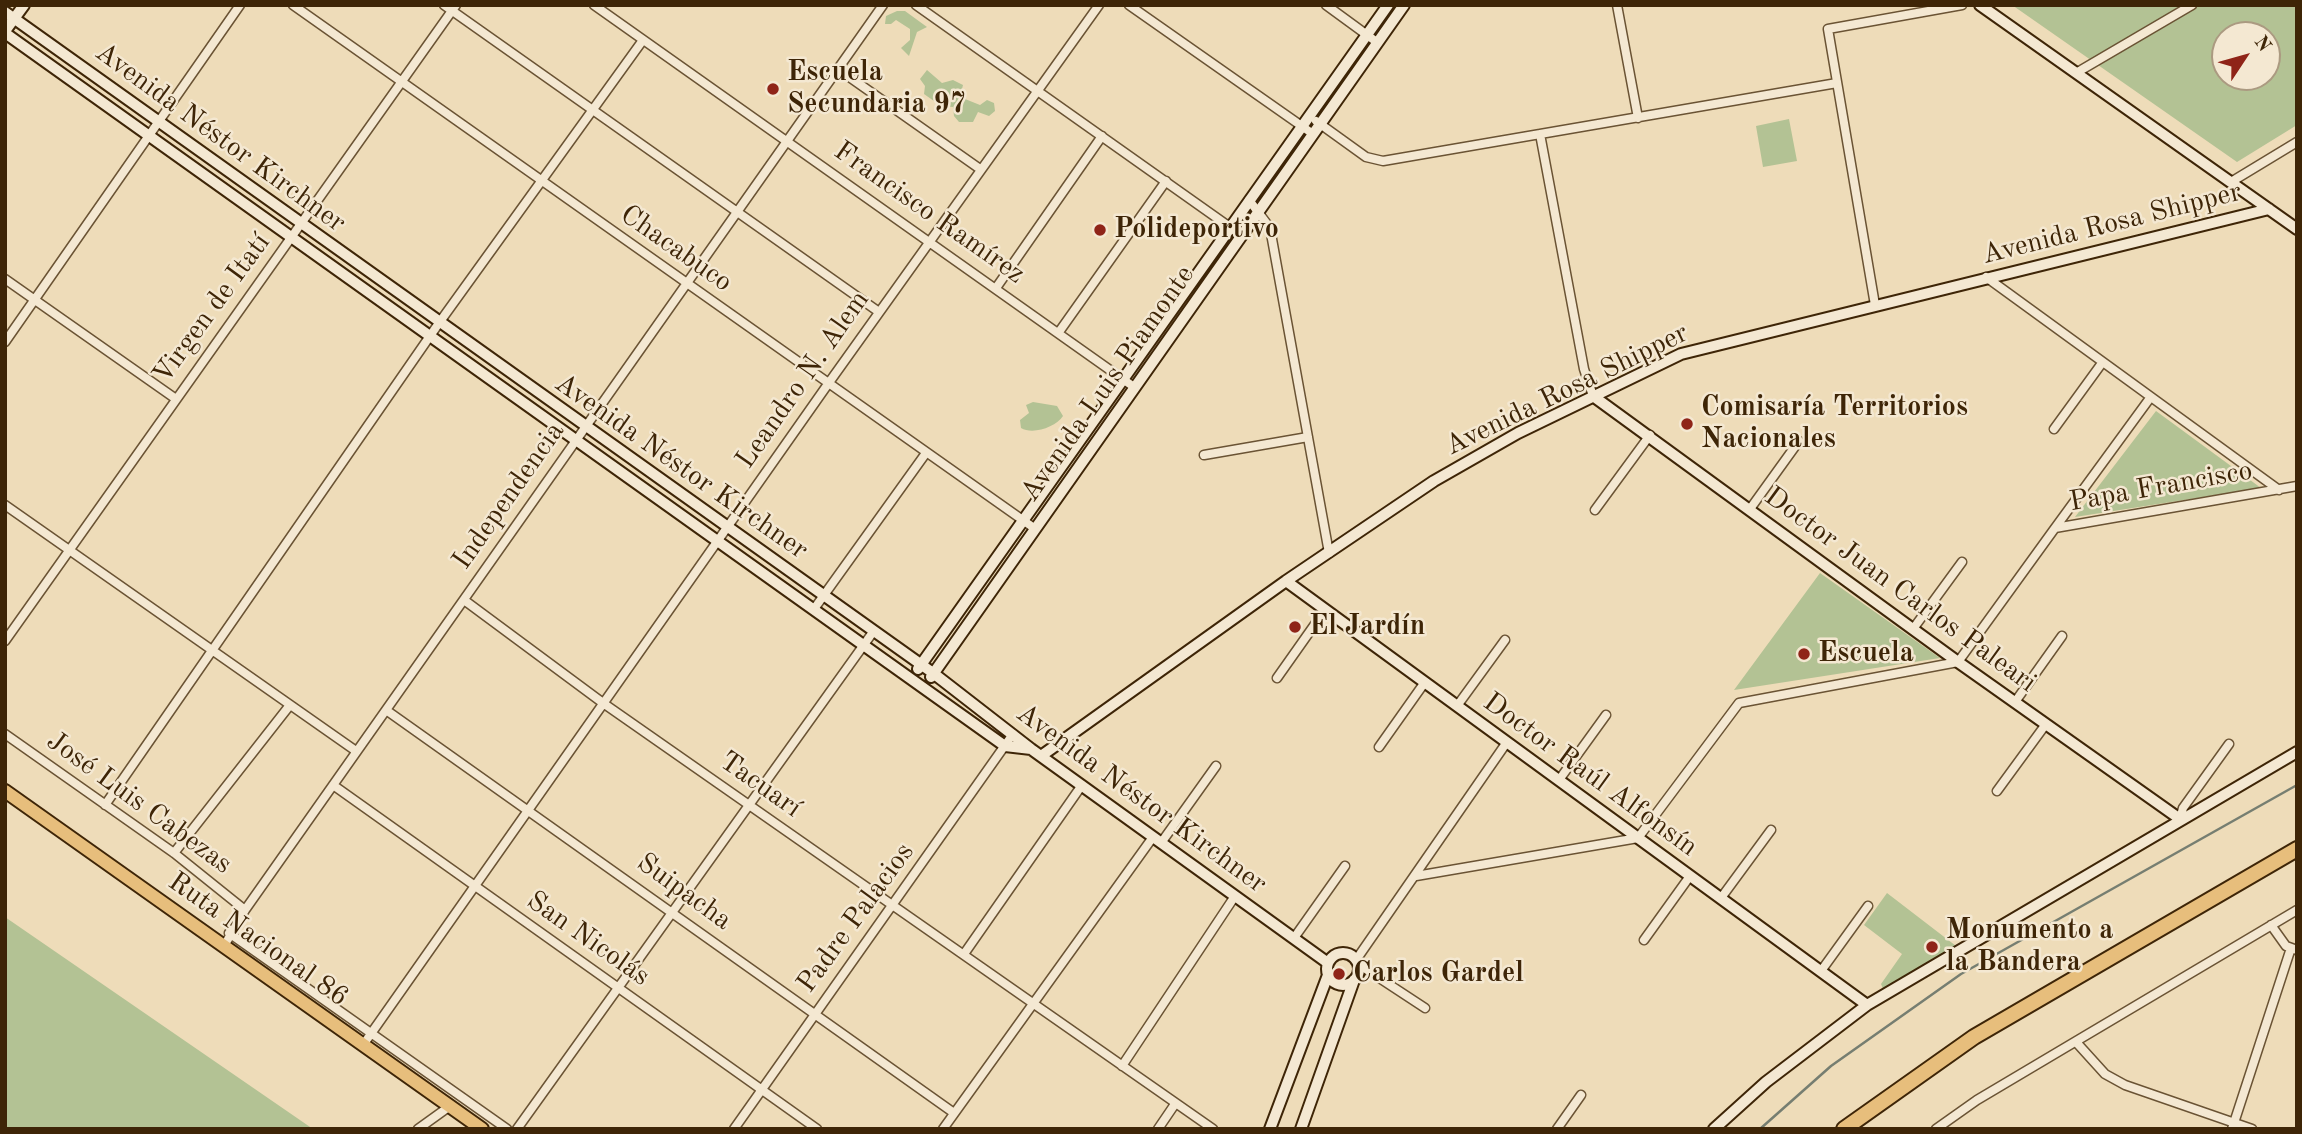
<!DOCTYPE html>
<meta charset="utf-8">
<style>
body{margin:0}
#map{position:relative;width:2302px;height:1134px;overflow:hidden;background:#eedcb9;font-family:"Old Standard TT",serif}
canvas{display:block}
.frame{position:absolute;inset:0;border:7px solid #3e2507;pointer-events:none}
.north{position:absolute;left:2211px;top:21px;width:70px;height:70px;box-sizing:border-box;background:#f4e8d2;border:2px solid #ab9a81;border-radius:50%;rotate:54deg;font-size:19px;font-weight:700;line-height:28px;text-align:center;color:#3e2507}
.north::after{content:'';display:block;margin:auto;width:24px;height:32px;background:#8f2418;clip-path:polygon(50% 0,100% 100%,50% 72%,0 100%)}
</style>
<div id="map">
<canvas width="2302" height="1134"></canvas>
<div class="frame"></div>
<div class="north">N</div>
</div>
<script>
const g = document.querySelector('canvas').getContext('2d');
g.lineJoin = 'round';
function fillPath(path, color) {
  g.fillStyle = color;
  g.fill(path, 'evenodd');
}
function strokePath(path, color, width, dash) {
  g.strokeStyle = color;
  g.lineWidth = width;
  g.lineCap = dash ? 'butt' : 'round';
  g.setLineDash(dash || []);
  g.stroke(path);
}
function label(font, color, halo, rows, align = 'center') {
  g.font = font + ' "Old Standard TT",serif';
  g.lineWidth = 5;
  g.setLineDash([]);
  g.textBaseline = 'middle';
  g.strokeStyle = halo;
  g.fillStyle = color;
  for (const [text, x, y, turn = 0] of rows) {
    g.save();
    g.translate(x, y);
    g.rotate((+turn || 0) * Math.PI / 180);
    g.textAlign = isNaN(turn) ? turn : align;
    if (halo) g.strokeText(text, 0, 0);
    g.fillText(text, 0, 0);
    g.restore();
  }
}
const green = new Path2D(`
 M2012 5H2297V125L2237 162ZM2225 35H2267V77H2225Z
 M897 11H905L927 27 917 32 909 56 901 48 910 40V29L896 20 891 24H885L886 16Z
 M927 70 942 83 953 80 963 85 961 93 965 99 980 105 987 100 994 103 995 111 989 116 978 112 973 122H959L954 116 953 107 941 106 924 94 925 86 920 79Z
 M1789 119 1797 161 1763 167 1756 126Z
 M1033 402 1057 406 1063 416C1056 427 1033 435 1021 428L1020 420 1029 413 1026 405Z
 M2156 411 2261 488 2075 517Z
 M1820 573 1940 658 1734 690Z
 M1887 893 1956 946 1884 991 1881 984 1902 954 1864 925Z
 M5 917 313 1129H5Z`);
const stream = new Path2D(`
 M1760 1129 1831 1066 1961 974 2297 785`);
const street = new Path2D(`
 M293 5 1034 528
 M444 5 879 312
 M594 5 1134 387
 M916 5 1241 235
 M1129 5 1313 134
 M1326 5 1378 43
 M1617 5 1638 118
 M838 69 980 169
 M2076 73 2192 5
 M1316 121 1366 157 1383 161 1837 83
 M1540 134 1584 369 1593 396
 M2231 182 2297 142
 M1249 200 1270 228 1329 553
 M1986 277 2279 490
 M5 279 176 399
 M996 288 1102 136
 M1875 305 1828 29 1962 5
 M1059 332 1166 181
 M5 342 240 5
 M2054 429 2102 363
 M1204 455 1308 437
 M5 505 356 751
 M1750 509 1799 441
 M1595 510 1650 435
 M2055 528 2150 398
 M464 600 603 703 1213 1129
 M814 609 926 453
 M1913 629 1962 562
 M5 641 456 5
 M1277 678 1325 610
 M2015 702 2062 636
 M1457 706 1505 640
 M386 710 954 1113
 M5 734 174 853 245 910
 M1379 747 1425 682
 M1559 780 1606 715
 M333 785 817 1129
 M1997 791 2046 724
 M105 805 439 323 643 40
 M2180 819 2183 808 2229 744
 M1161 843 1216 766
 M174 853 290 705
 M1416 876 1638 838 1739 703 1958 662 2055 528 2297 486
 M1721 898 1771 830
 M2271 925 2286 946 2297 950
 M229 933 507 1129
 M1294 938 1345 866
 M1644 940 1690 876
 M224 946 245 910 883 5
 M964 954 1082 785
 M1356 960 1507 742
 M1358 964 1425 1008
 M1821 971 1868 906
 M2076 1042 2105 1074 2125 1085 2252 1129
 M363 1045 828 384 1099 5
 M1122 1066 1235 896
 M418 1129 450 1106
 M517 1129 873 632
 M734 1129 1013 734
 M943 1129 1153 837
 M1158 1129 1175 1104
 M1557 1129 1581 1095
 M1936 1129 1977 1100 2297 910
 M2232 1129 2291 948`);
const secondary = new Path2D(`
 M1980 5 2297 229
 M5 12 933 673 1031 749 1328 963
 M5 31 24 5
 M5 33 1005 746 1031 749
 M1593 396 1958 662 2180 819
 M1286 581 1867 1005
 M918 669 1388 5
 M931 677 1404 5
 M1041 756 1286 581 1434 481 1518 433 1681 354 2269 209
 M1327 969a16 16 0 1 1 32 0a16 16 0 1 1-32 0Z
 M1270 1129 1328 975
 M1301 1129 1354 980
 M1714 1129 1766 1082 1867 1005 2297 752`);
const primary = new Path2D(`
 M5 791 482 1129`);
const highway = new Path2D(`
 M1844 1129 1974 1037 2297 849`);
const markers = [
 [773,89,7,"#8f2418"],
 [1100,230,7,"#8f2418"],
 [1687,424,7,"#8f2418"],
 [1295,627,7,"#8f2418"],
 [1804,654,7,"#8f2418"],
 [1932,947,7,"#8f2418"],
 [1339,974,7,"#8f2418"]
];
const poiNames = [
 ["Escuela",787,73],
 ["Secundaria 97",787,105],
 ["Polideportivo",1114,230],
 ["Comisaría Territorios",1701,408],
 ["Nacionales",1701,440],
 ["El Jardín",1309,627],
 ["Escuela",1818,654],
 ["Monumento a",1946,931],
 ["la Bandera",1946,963],
 ["Carlos Gardel",1353,974]
];
const streetNames = [
 ["Avenida Néstor Kirchner",220,138,36],
 ["Francisco Ramírez",929,213,35],
 ["Avenida Rosa Shipper",2112,224,-14],
 ["Chacabuco",676,249,35],
 ["Virgen de Itatí",212,309,-54],
 ["Leandro N. Alem",803,380,-55],
 ["Avenida Luis Piamonte",1108,384,-55],
 ["Avenida Rosa Shipper",1567,390,-26],
 ["Avenida Néstor Kirchner",681,467,35],
 ["Papa Francisco",2161,487,-10],
 ["Independencia",509,496,-55],
 ["Doctor Juan Carlos Paleari",1900,590,36],
 ["Doctor Raúl Alfonsín",1590,775,36],
 ["Tacuarí",760,785,35],
 ["Avenida Néstor Kirchner",1141,799,36],
 ["José Luis Cabezas",139,803,36],
 ["Suipacha",684,892,36],
 ["Padre Palacios",856,918,-54],
 ["San Nicolás",588,939,35],
 ["Ruta Nacional 86",258,940,35]
];
fillPath(green, '#b3c294');
strokePath(stream, '#767e71', 2.5);
strokePath(street, '#6a5334', 11);
strokePath(secondary, '#3e2507', 14);
strokePath(primary, '#3e2507', 16);
strokePath(highway, '#3e2507', 18);
strokePath(street, '#f4e8d2', 8);
strokePath(secondary, '#f4e8d2', 10);
strokePath(primary, '#e7be7c', 12);
strokePath(highway, '#e7be7c', 14);
for (const [x, y, r, color] of markers) {
  const dot = new Path2D();
  dot.arc(x, y, r, 0, 2 * Math.PI);
  g.fillStyle = color;
  g.fill(dot);
  strokePath(dot, '#f4e8d2', 2.5);
}
label('bold 28px', '#3e2507', '#f4e8d2', poiNames, 'left');
label('28px', '#3e2507', '#f4e8d2', streetNames);
</script>
